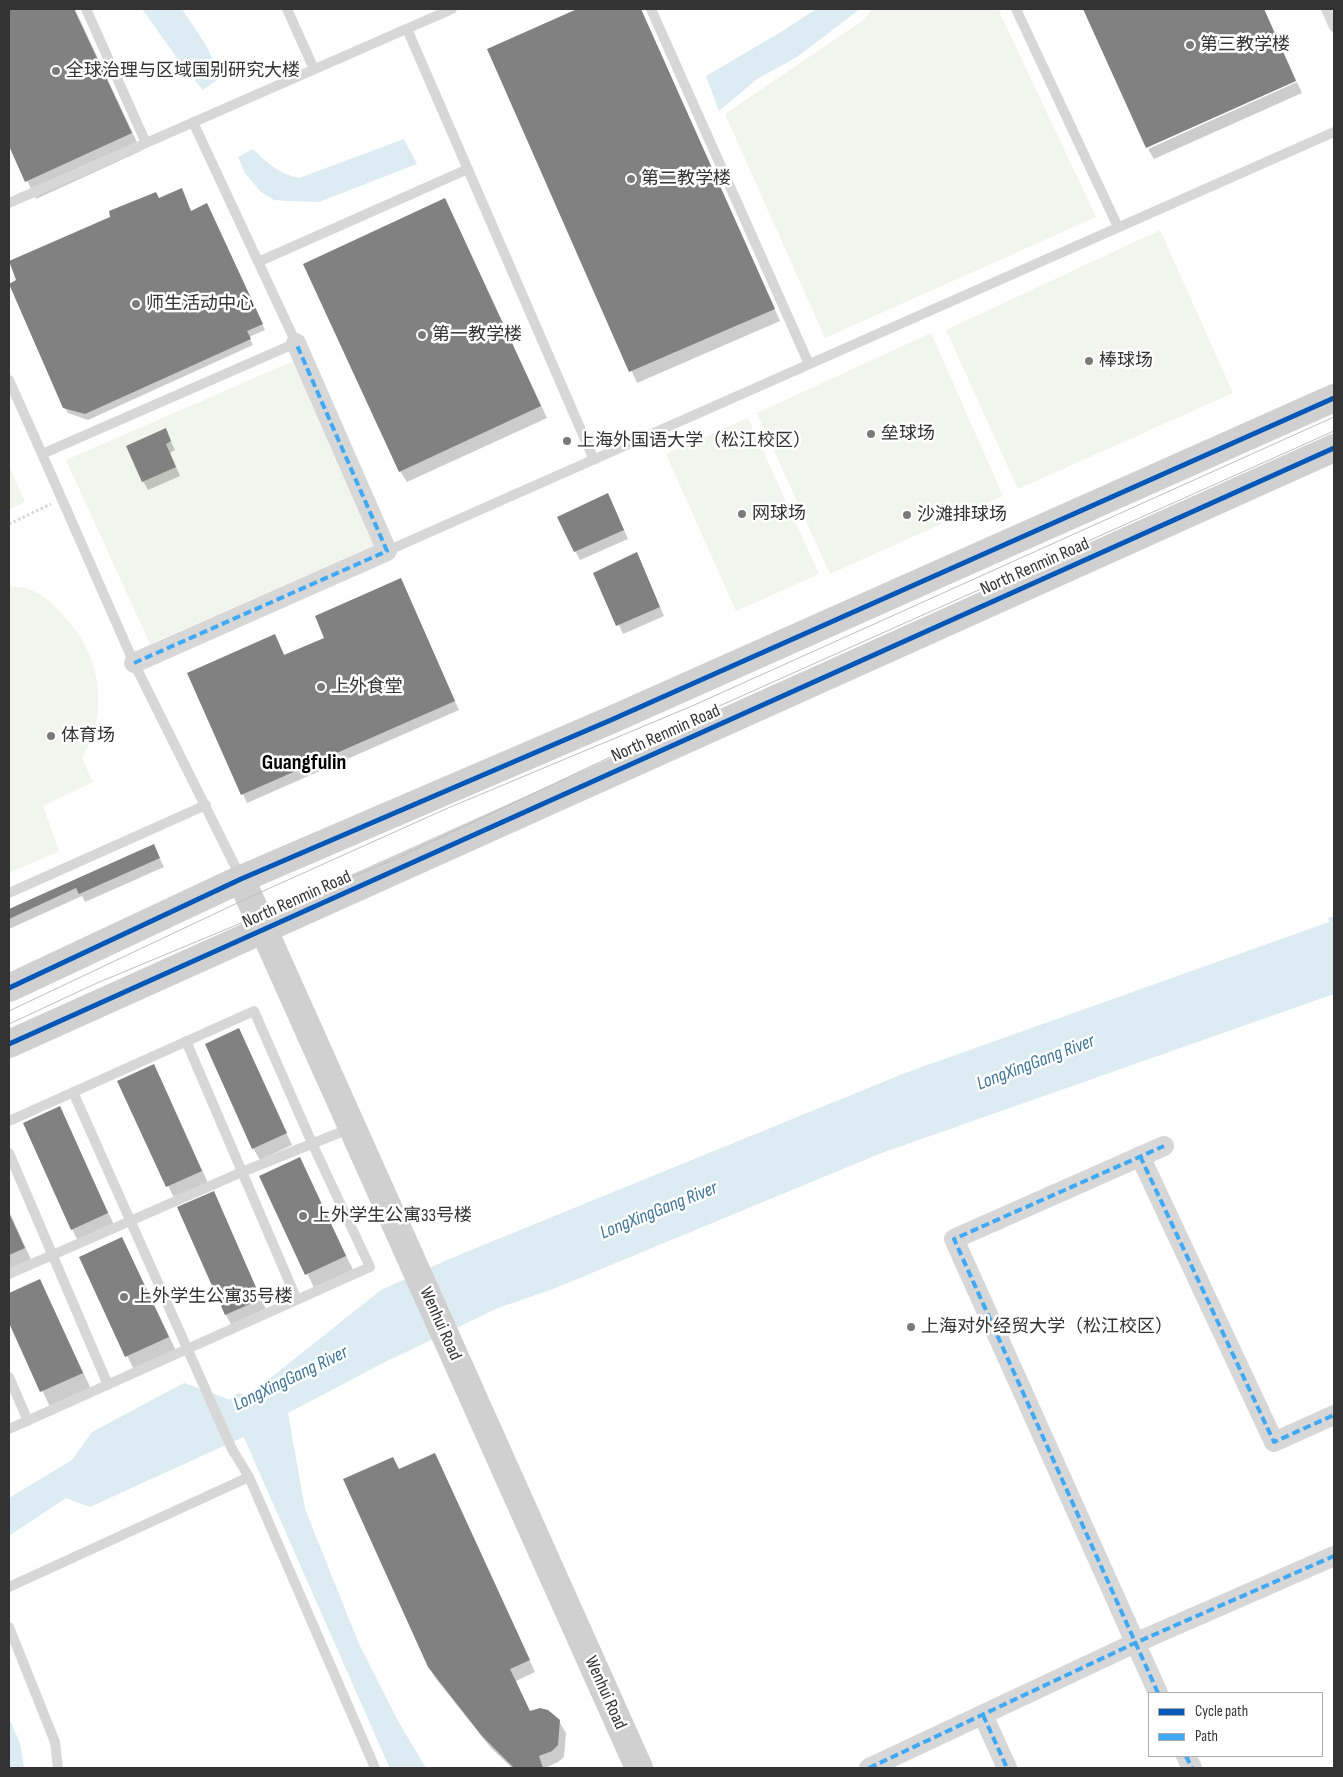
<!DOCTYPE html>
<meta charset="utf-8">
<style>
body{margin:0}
#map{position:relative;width:1343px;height:1777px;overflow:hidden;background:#fff;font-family:"Sofia Sans Condensed",sans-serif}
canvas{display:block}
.frame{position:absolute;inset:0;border:10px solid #333;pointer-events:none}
.legend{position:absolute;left:1148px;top:1692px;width:175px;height:65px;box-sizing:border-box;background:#fff;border:1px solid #adadad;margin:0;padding:6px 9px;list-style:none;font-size:15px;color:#333}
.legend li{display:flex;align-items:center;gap:10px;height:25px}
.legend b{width:25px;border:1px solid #adadad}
</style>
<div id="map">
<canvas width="1343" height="1777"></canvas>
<div class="frame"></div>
<ul class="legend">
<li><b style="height:6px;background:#0057b8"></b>Cycle path</li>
<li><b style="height:6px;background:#3fa9f5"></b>Path</li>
</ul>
</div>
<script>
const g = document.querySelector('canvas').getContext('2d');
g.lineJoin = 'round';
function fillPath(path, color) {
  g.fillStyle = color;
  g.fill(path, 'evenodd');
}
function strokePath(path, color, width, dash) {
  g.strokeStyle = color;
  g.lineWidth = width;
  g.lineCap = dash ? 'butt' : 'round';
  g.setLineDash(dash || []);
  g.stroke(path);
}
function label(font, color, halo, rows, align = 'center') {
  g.font = font + ' "Sofia Sans Condensed","Noto Sans SC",sans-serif';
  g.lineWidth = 5;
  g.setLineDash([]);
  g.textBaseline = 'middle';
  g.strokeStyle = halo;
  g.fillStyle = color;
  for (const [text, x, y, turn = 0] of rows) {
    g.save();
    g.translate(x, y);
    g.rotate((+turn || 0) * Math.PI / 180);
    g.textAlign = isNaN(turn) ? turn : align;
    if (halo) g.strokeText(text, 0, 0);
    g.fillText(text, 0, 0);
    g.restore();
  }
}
const green = new Path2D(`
 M872 9H998L1096 217 825 338 725 114 865 19Z
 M1160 230 1233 393 1018 489 946 330Z
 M931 333 1003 496 830 574 757 413Z
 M298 359 379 543 150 644 66 460Z
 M748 418 819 574 736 611 666 454Z
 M9 466 25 502 9 510Z
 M9 586C16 587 25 587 31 590 43 594 56 607 64 616 101 656 110 710 82 758L93 782 43 806 59 851 9 873Z`);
const water = new Path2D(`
 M142 9H182L206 45 221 77 203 90 185 69Z
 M816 9H860L797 57 757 79 719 111 706 76 781 32Z
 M404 139 417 164 319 202 288 201 274 200 261 192 245 173 238 157 253 149C267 163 279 174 299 178Z
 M1334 916V994L879 1154 553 1289 498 1308 385 1362 288 1413 305 1509 359 1644 398 1721 426 1768H403L252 1433 90 1507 66 1498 9 1536V1498L72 1460 92 1432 184 1383 239 1403 381 1290 449 1259 905 1073 1329 922 1328 918Z
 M9 1718 20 1743 24 1768H9Z`);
const shadow = new Path2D(`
 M9 9H75L141 151 36 199 9 143Z
 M580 9H641L780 321 637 383 489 49Z
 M1085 9H1264L1296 80 1147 146Z
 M1297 82 1302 93 1154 159 1148 149Z
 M159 200 191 212 210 210 265 330 249 337 253 345 88 420 68 413 65 408Z
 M451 211 547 418 407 482 400 471Z
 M165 430 175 450 170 453 180 476 148 490 143 481Z
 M612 503 628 539 580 560 575 551Z
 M641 563 664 616 623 634 595 573Z
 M401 579 459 710 247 803 189 674 275 636 285 656 326 638Z
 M153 845 164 867 85 902 82 896 9 929V910Z
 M239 1030 292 1145 260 1160 253 1148Z
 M160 1077 208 1183 174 1198 119 1081Z
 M60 1107 114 1225 78 1241 72 1229Z
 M300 1159 355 1274 316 1292 261 1177Z
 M213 1193 267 1311 232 1326 226 1315Z
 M9 1211 34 1266 9 1277Z
 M122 1238 178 1355 136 1374 80 1258Z
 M40 1280 92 1391 51 1409 9 1320V1294Z
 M435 1455 535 1672 516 1681 530 1713 559 1721 566 1733 564 1757 558 1762 545 1768H512L491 1748 436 1679 429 1667 400 1470Z`);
const canal = new Path2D(`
 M239 1403 400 1768`);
const building = new Path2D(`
 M9 9H74L132 133 25 182 9 146Z
 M577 9H641L775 309 629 372 487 49Z
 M1083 9H1264L1296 81 1146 148Z
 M182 188 191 211 207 203 263 324 247 331 251 339 85 414 63 408 9 284 16 280 9 261 110 217 109 211 156 192 159 198Z
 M445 198 541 406 399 472 303 264Z
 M166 428 171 441 166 444 176 467 142 482 126 446Z
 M608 493 624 530 574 552 557 517Z
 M637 552 660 607 616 626 593 573Z
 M401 578 455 701 241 795 187 673 275 634 284 655 324 638 315 616Z
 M154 844 160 858 79 894 76 888 9 919V909Z
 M239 1028 287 1133 252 1149 205 1044Z
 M154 1064 202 1171 166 1187 117 1081Z
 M60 1106 108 1213 71 1230 23 1123Z
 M300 1157 346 1256 305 1275 259 1176Z
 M214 1191 261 1299 225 1315 177 1207Z
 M9 1213 25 1248 9 1255Z
 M122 1237 169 1337 125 1357 79 1257Z
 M40 1279 83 1373 40 1392 9 1323V1293Z
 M435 1453 530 1660 510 1669 530 1711 540 1708 548 1710 560 1720 558 1745 552 1751 539 1756 543 1768H514L482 1736 428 1667 343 1479 393 1457 399 1469Z`);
const path = new Path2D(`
 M9 524 51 504`);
const lane = new Path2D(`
 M86 9 146 143
 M287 9 314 69
 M651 9 809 364
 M1016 9 1118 227
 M1326 9 1334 27
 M407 29 594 460
 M193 122 296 343 42 454 134 663 241 878
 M9 203 452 9
 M258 262 468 169
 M9 380 42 454
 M387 551 1334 132
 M9 893 206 805
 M186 1041 297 1300
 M73 1092 232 1449 249 1477 375 1768
 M9 1121 254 1011 312 1143 370 1267 9 1429
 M9 1153 108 1385
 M9 1274 242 1172 351 1128
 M9 1377 28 1421
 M9 1587 249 1477
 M9 1627 55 1742 58 1768`);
const street = new Path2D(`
 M134 663 387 551 296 343
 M1140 1156 1274 1442 1334 1415
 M1158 1693 954 1239 1164 1146
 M983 1715 1007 1768
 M1186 1756 1192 1768
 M869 1768 1135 1643 1334 1556`);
const secondary = new Path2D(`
 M241 879 639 1768
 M9 988 241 879 611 720 1334 398
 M9 1044 1334 448`);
const tram = new Path2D(`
 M9 1011 250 897 448 808 692 706 1334 417
 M9 1024 97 983 395 859 697 716 1334 431`);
const quiet = new Path2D(`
 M134 663 387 551 296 343
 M1140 1156 1274 1442 1334 1415
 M1158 1693 954 1239 1164 1146
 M983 1715 1007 1768
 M1186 1756 1192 1768
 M869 1768 1135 1643 1334 1556`);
const cycleway = new Path2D(`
 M9 988 241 879 611 720 1334 398
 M9 1044 1334 448`);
const markers = [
 [1190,45,5,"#7a7a7a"],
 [56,71,5,"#7a7a7a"],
 [631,179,5,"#7a7a7a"],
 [136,304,5,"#7a7a7a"],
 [422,335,5,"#7a7a7a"],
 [1089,361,5,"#7a7a7a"],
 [871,434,5,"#7a7a7a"],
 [567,441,5,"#7a7a7a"],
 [742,514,5,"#7a7a7a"],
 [907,515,5,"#7a7a7a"],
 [321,687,5,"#7a7a7a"],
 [51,736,5,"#7a7a7a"],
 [303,1216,5,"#7a7a7a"],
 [124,1297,5,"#7a7a7a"],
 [911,1327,5,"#7a7a7a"]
];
const poiNames = [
 ["第三教学楼",1200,45],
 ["全球治理与区域国别研究大楼",66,71],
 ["第二教学楼",641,179],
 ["师生活动中心",146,304],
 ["第一教学楼",432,335],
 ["棒球场",1099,361],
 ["垒球场",881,434],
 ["上海外国语大学（松江校区）",577,441],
 ["网球场",752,514],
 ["沙滩排球场",917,515],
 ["上外食堂",331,687],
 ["体育场",61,736],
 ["上外学生公寓33号楼",313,1216],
 ["上外学生公寓35号楼",134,1297],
 ["上海对外经贸大学（松江校区）",921,1327]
];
const streetNames = [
 ["North Renmin Road",1035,567,-24],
 ["North Renmin Road",666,734,-24],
 ["North Renmin Road",297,900,-24],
 ["Wenhui Road",440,1324,66],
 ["Wenhui Road",605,1693,66]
];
const waterNames = [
 ["LongXingGang River",1036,1063,-21],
 ["LongXingGang River",659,1211,-22],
 ["LongXingGang River",291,1379,-26]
];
const districtNames = [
 ["Guangfulin",304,763]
];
fillPath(green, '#f1f5ed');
fillPath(water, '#ddebf3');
fillPath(shadow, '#0003');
strokePath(canal, '#ddebf3', 19);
fillPath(building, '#818181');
strokePath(path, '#d6d6d6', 3, [2.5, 2.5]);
strokePath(lane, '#d7d7d7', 10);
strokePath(street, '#d7d7d7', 20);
strokePath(secondary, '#d0d0d0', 28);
strokePath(tram, '#bebebe', 1);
strokePath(quiet, '#3fa9f5', 4, [8, 4]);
strokePath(cycleway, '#0057b8', 5);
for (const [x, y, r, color] of markers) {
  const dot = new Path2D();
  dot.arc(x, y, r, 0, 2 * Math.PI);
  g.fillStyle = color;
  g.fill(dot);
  strokePath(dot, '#fff', 2);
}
label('18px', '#333', '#fff', poiNames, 'left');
label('18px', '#333', '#fff', streetNames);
label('italic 19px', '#3f7597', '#fff', waterNames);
label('bold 22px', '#000', '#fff', districtNames);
</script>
